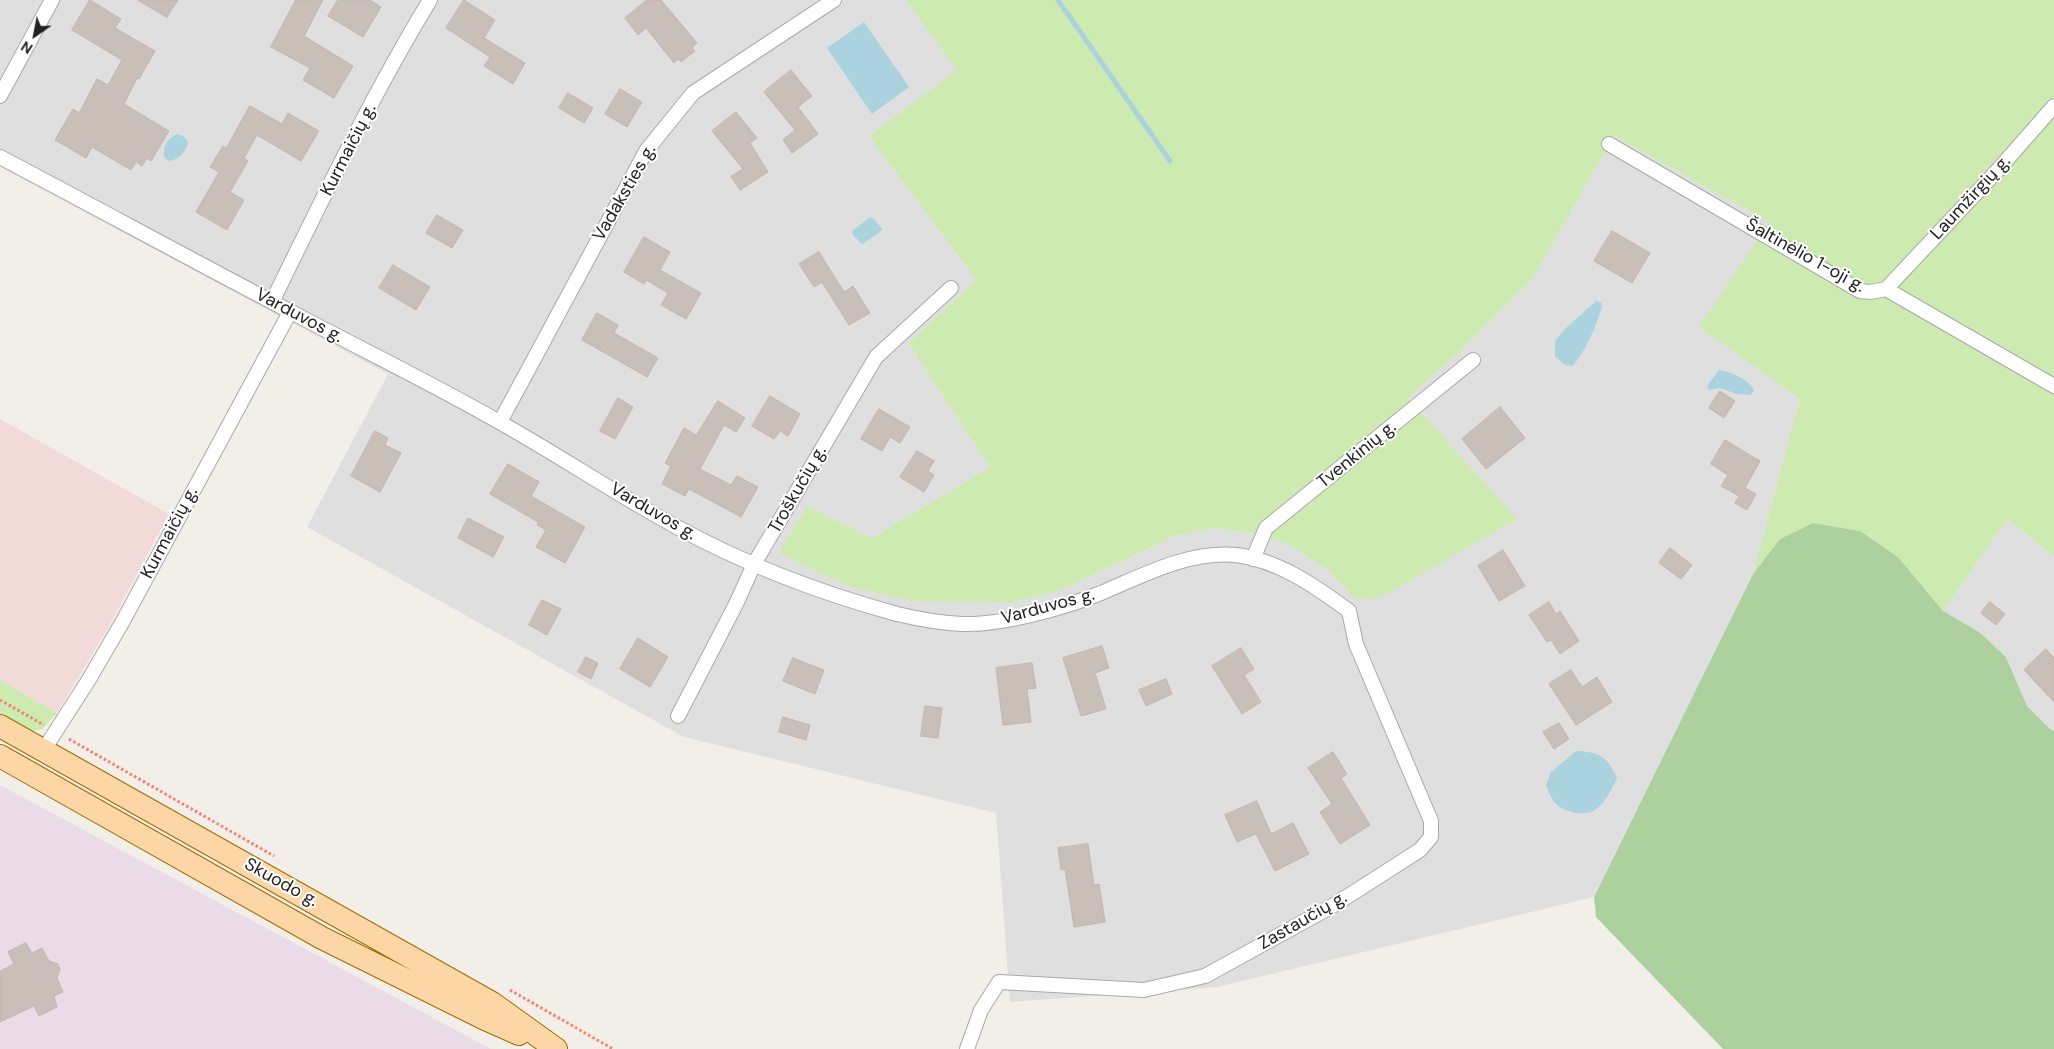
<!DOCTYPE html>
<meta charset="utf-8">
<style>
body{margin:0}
#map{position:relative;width:2054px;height:1049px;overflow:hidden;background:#f2efe9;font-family:"DM Sans",sans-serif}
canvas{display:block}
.north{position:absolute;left:10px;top:10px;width:50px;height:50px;-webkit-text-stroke:4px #fff;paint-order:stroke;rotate:213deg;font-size:14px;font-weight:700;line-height:20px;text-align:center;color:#222}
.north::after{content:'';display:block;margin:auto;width:18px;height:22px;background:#222;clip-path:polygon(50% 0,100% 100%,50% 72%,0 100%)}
</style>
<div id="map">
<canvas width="2054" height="1049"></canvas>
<div class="north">N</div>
</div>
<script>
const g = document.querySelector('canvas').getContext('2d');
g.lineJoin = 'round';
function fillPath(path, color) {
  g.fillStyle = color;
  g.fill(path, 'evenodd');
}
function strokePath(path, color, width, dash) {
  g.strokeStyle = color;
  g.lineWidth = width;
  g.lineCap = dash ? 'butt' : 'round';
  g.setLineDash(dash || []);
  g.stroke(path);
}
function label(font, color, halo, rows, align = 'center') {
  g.font = font + ' "DM Sans",sans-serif';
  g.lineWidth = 4;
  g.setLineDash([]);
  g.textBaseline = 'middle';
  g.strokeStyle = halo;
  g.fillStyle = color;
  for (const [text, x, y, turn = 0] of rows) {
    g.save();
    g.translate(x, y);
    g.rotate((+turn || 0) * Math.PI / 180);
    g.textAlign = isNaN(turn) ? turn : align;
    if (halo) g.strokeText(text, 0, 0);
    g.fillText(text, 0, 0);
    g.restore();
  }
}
const residential = new Path2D(`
 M0 0H906L958 70 869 136 976 280 908 343 990 467 872 538 807 506 779 553 1013 602 1061 590 1175 536 1212 528 1250 533 1289 545 1328 570 1352 596 1516 519 1408 398 1461 350 1533 278 1614 136 1769 222 1700 327 1800 399 1753 574 1594 897 1217 987 1010 1002 996 813 684 737 307 527 388 374 0 167Z
 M2007 519 2054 556V731L2050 729 2027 706 2006 657 1943 611Z`);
const commercial = new Path2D(`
 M0 419 169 514 108 628 57 713 0 680Z`);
const industrial = new Path2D(`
 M0 785 491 1049H0Z`);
const grass = new Path2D(`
 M906 0H2054V556L2007 519 1943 611 1898 557 1859 531 1813 523 1780 539 1753 574 1800 399 1699 327 1769 222 1614 136 1533 278 1461 350 1408 398 1517 519 1389 593 1370 600 1352 596 1328 570 1289 545 1250 533 1212 528 1175 536 1061 590 1013 602 911 601 848 586 779 553 807 506 872 538 990 467 908 343 976 280 869 136 957 70Z
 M0 680 57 713 42 729 32 731 0 714Z`);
const forest = new Path2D(`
 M1813 523 1860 531 1898 557 1943 611 1979 632 2006 657 2027 706 2050 729 2054 731V1049H1723L1596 917 1594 897 1753 574 1780 539Z`);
const water = new Path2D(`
 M864 22 909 87 872 114 827 48Z
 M177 134 183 136 188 141C187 151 179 160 169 161L164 157C163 147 167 138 177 134Z
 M870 217 874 219 882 229 879 233 862 244 853 235 852 231Z
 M1596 301 1601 302 1602 307C1595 328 1587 348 1573 366L1565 365 1555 356V341L1565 329Z
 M1719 370C1731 372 1749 379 1754 391L1750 395 1737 394 1720 388 1709 390 1707 386Z
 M1576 751C1600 752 1607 756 1617 778 1607 799 1598 819 1572 812 1555 807 1552 801 1546 785L1551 772Z`);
const stream = new Path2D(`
 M1058 0 1170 161`);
const building = new Path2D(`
 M90 0 121 19 115 28 155 51 139 79 137 78 124 104 169 131 151 161 147 158 142 166 136 162 131 170 92 147 86 158 55 140 73 109 79 113 97 79 108 85 122 60 72 30Z
 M138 0H178L167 17Z
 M296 0H323L304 36 353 66 334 98 303 80 310 68 271 47Z
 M338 0H370L381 7 363 37 328 16Z
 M464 0 495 20 484 38 525 63 513 84 484 66 490 57 446 28Z
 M647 0H661L697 43 692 48 695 51 681 62 678 59 674 63 646 28 638 35 625 18Z
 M791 70 812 96 798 107 818 134 792 153 783 140 795 130 764 92Z
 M620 89 642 102 627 127 605 114Z
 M568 93 593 108 584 123 559 108Z
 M250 106 282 124 288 113 319 131 301 161 257 135 244 158 248 161 230 192 244 200 227 230 196 212 219 172 210 167 223 146 226 148Z
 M736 112 757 138 750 143 768 172 740 190 731 176 743 169 712 131Z
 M437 215 463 230 452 248 426 233Z
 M1612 231 1650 253 1632 283 1594 261Z
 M644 237 670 252 660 270 701 293 686 319 661 305 668 293 646 280 644 284 624 272Z
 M819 252 844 292 853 286 870 313 849 325 822 282 814 287 799 264Z
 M393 265 430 287 416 310 379 288Z
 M597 313 618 325 614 333 658 358 647 377 582 340Z
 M1720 391 1735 401 1724 418 1709 408Z
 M770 396 800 414 788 436 780 431 774 439 752 426Z
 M618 398 633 407 615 439 600 431Z
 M718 401 745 418 736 432 724 425 700 469 731 485 737 476 758 487 741 517 689 489 685 496 662 484 671 466 665 463 684 428 696 435Z
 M1500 407 1525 438 1486 469 1462 439Z
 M879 409 910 427 900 443 890 437 882 451 861 439Z
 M375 431 388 438 385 445 401 453 380 492 351 476Z
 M1725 440 1760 461 1745 488 1756 494 1747 510 1735 503 1739 496 1721 486 1728 475 1711 464Z
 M917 451 934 461 928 471 934 475 924 492 900 477Z
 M508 464 539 482 531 496 585 527 565 563 536 547 546 530 537 525 538 522 490 494Z
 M468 518 504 537 493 557 458 538Z
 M1670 548 1692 565 1681 579 1659 563Z
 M1503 550 1525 586 1499 601 1478 566Z
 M542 600 561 609 547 635 529 625Z
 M1549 602 1556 614 1560 611 1579 641 1560 654 1551 640 1547 642 1529 615Z
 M1990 602 2005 614 1996 625 1981 613Z
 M638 638 668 657 650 687 620 669Z
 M1102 646 1109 668 1095 673 1106 709 1081 716 1063 658Z
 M1241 648 1254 669 1244 675 1261 702 1242 714 1212 666Z
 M2046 649 2054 658V702L2024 670Z
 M586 657 598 663 591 679 578 672Z
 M793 658 824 670 815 694 783 681Z
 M1032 663 1036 688 1027 689 1031 722 1003 725 996 668Z
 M1571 670 1582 687 1597 677 1612 702 1576 725 1549 684Z
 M1166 679 1172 694 1146 706 1139 690Z
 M925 706 942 708 938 738 921 736Z
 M783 717 810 725 806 740 779 732Z
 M1559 723 1569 739 1554 749 1543 732Z
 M1333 752 1347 774 1341 778 1370 825 1340 844 1320 812 1332 804 1308 768Z
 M1257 801 1271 834 1293 823 1309 854 1275 871 1256 834 1237 842 1225 815Z
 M1088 844 1094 885 1099 884 1105 922 1074 927 1065 869 1061 870 1058 848Z
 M26 943 32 953 42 948 49 961 58 964 60 969 57 978 63 992 54 996 57 1007 39 1016 34 1006 0 1022V971L14 964 8 952Z`);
const path = new Path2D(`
 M0 700 44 725
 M69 739 274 856
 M510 990 613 1049`);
const street = new Path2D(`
 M0 96 52 0
 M1609 144 1860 291 1870 292 1886 289 2054 386
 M0 157C99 209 197 263 297 315 365 351 435 385 501 423 560 456 616 494 675 526 744 564 820 593 897 614 918 619 940 623 963 624 1003 625 1064 608 1101 593 1144 575 1188 551 1236 555 1278 560 1315 586 1349 611L1356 644 1431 821V837L1420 850 1334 905 1205 976 1144 990 999 982 981 1010 967 1049
 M1886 289 1997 171 2054 106
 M272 302C322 200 371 97 430 0
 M500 422 646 151 693 93 834 0
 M1253 559 1266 528 1473 360
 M678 716 737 602 754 564 876 357 951 288
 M43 751 88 681 123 621 290 312`);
const primary = new Path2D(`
 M0 726 492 1003 556 1049
 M0 756 322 938 483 1018 519 1034`);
const streetNames = [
 ["Kurmaičių g.",349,150,-63],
 ["Vadaksties g.",625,193,-60],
 ["Laumžirgių g.",1971,198,-47],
 ["Šaltinėlio 1-oji g.",1805,256,29],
 ["Varduvos g.",299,316,28],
 ["Tvenkinių g.",1357,455,-39],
 ["Troškučių g.",798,490,-60],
 ["Varduvos g.",653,512,30],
 ["Kurmaičių g.",170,533,-62],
 ["Varduvos g.",1048,607,-15],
 ["Skuodo g.",281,883,29],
 ["Zastaučių g.",1303,921,-30]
];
fillPath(residential, '#e0dfdf');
fillPath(commercial, '#f2dad9');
fillPath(industrial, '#ebdbe8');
fillPath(grass, '#cdebb0');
fillPath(forest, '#add19e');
fillPath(water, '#aad3df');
strokePath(stream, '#aad3df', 5);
fillPath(building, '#c7bfb8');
strokePath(building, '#c4b6ab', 1);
strokePath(street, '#a9a9a9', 16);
strokePath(primary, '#a06b00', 24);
strokePath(path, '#fa8072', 3, [2.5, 2.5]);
strokePath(street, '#fff', 14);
strokePath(primary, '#fcd6a4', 22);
label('18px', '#222', '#fff', streetNames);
</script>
